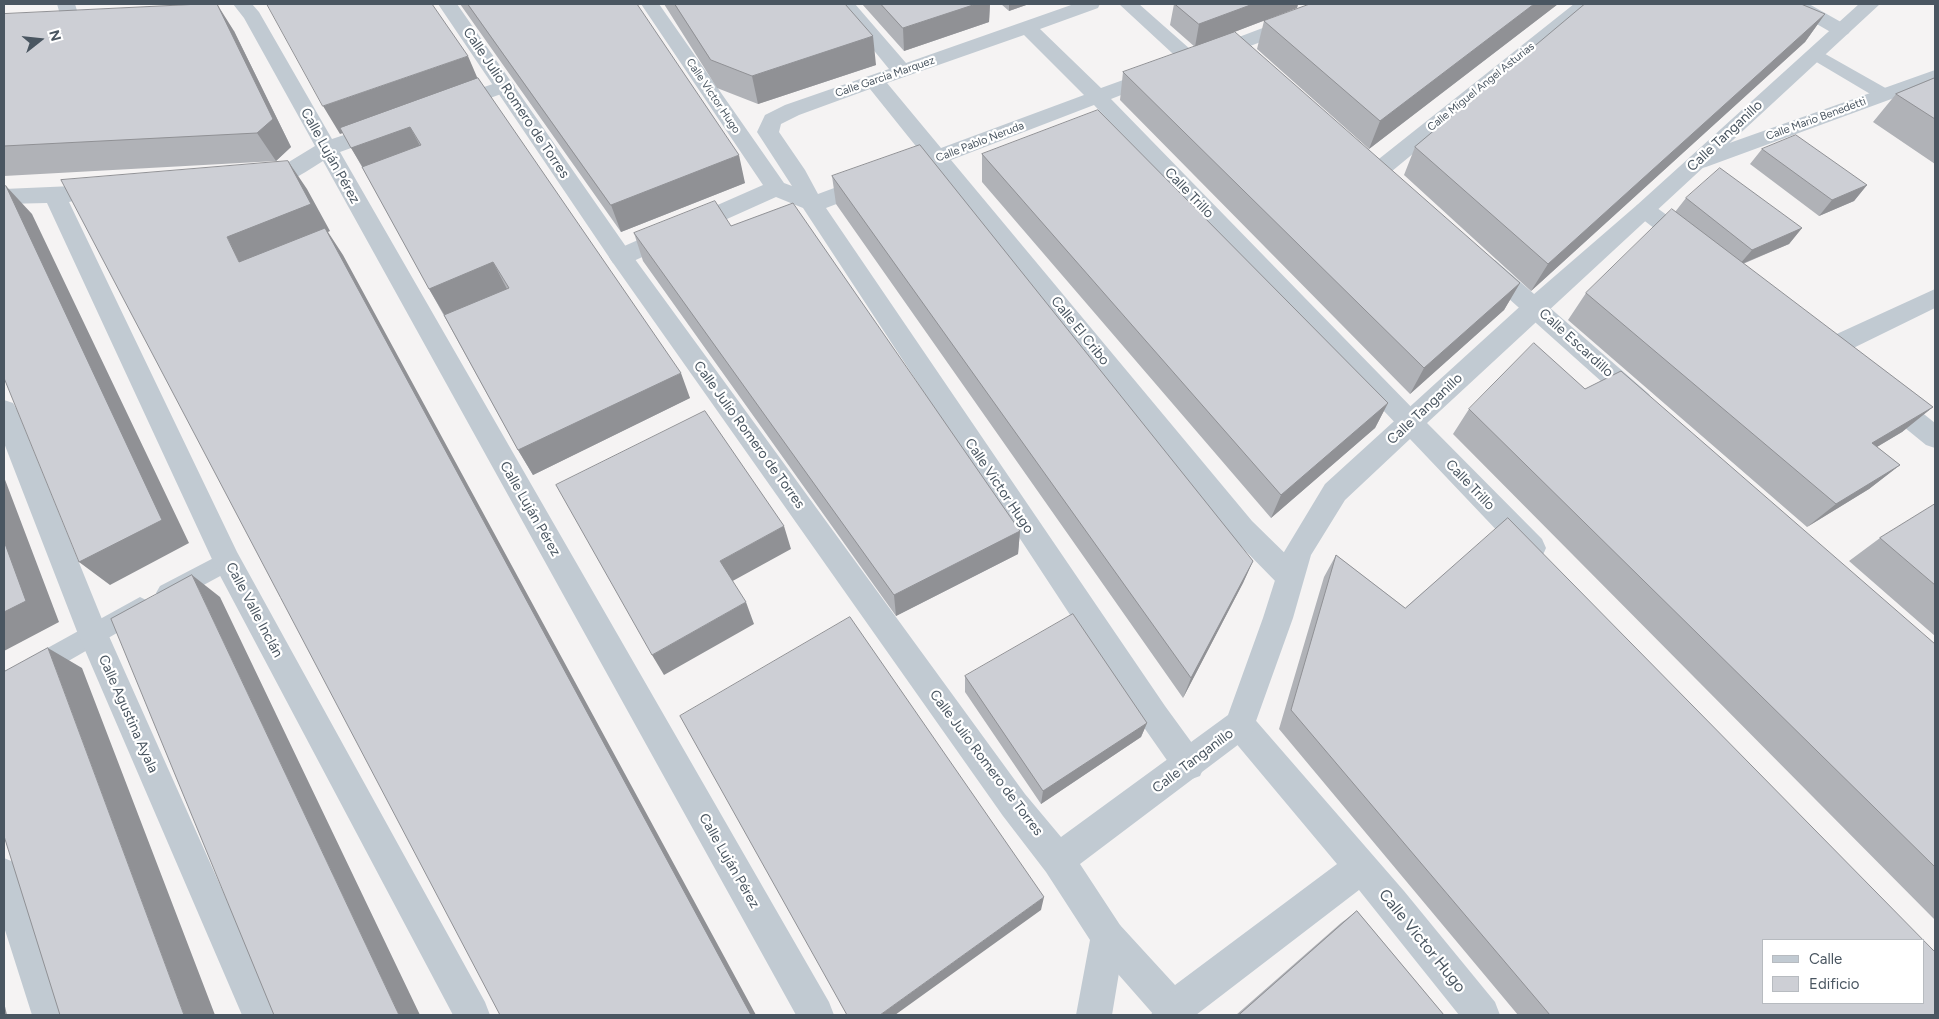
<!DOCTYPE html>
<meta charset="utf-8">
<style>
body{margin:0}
#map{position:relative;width:1939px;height:1019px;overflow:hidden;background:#f5f3f3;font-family:Figtree,sans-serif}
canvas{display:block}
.frame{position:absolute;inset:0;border:5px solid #4a5661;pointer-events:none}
.legend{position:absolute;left:1762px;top:939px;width:162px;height:65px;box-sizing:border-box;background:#fff;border:1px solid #b7bbc0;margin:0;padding:6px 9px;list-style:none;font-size:15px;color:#4a5661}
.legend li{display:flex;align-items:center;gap:10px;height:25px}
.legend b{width:25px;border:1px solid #b7bbc0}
.north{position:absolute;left:15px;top:15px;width:50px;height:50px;-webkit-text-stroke:4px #fff;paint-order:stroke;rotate:74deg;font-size:14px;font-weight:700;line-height:20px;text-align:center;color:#4a5661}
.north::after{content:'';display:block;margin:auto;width:18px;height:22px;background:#4a5661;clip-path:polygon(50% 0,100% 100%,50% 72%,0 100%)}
</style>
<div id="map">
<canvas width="1939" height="1019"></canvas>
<div class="frame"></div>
<ul class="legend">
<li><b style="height:6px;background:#c1cad2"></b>Calle</li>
<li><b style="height:14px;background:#cdcfd5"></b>Edificio</li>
</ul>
<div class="north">N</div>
</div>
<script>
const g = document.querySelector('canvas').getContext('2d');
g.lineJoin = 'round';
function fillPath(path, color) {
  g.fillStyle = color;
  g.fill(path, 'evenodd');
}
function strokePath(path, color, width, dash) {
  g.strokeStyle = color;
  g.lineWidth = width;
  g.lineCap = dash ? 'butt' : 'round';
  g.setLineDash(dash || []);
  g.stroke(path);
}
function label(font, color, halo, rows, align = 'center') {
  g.font = font + ' Figtree,sans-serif';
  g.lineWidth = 4.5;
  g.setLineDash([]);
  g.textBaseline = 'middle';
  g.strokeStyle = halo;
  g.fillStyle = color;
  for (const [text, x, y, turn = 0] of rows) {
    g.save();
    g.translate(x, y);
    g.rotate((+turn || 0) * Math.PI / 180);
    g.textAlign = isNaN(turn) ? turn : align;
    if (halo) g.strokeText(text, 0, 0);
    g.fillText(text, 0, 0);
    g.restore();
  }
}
const service = new Path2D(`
 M1814 49 1820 51 1889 90 1891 94 1889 98 1883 99 1877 98 1808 57 1806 54 1808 51Z
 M227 551 235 554 239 561 235 568 176 600 168 603 160 600 156 593 160 586Z
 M140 597 148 601 152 608 148 615 13 693 4 696V672Z`);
const minor = new Path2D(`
 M57 4H75L78 14 75 18 68 20 61 18Z
 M233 4H252L259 12 332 139 383 122 390 124 394 129 390 134 340 152 829 1002 834 1015H796L323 161C300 175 278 193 250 185L247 180 250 175 274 171 315 146 244 18Z
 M641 4H659L784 183 792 186 757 132 765 115 785 105 889 69 836 4H855L906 63 1074 4H1100L1098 8 1040 29 1101 88 1148 71 1155 69 1162 71 1165 75 1162 79 1111 99 1419 415 1423 422 1419 429 1410 432 1401 429 1094 105 951 160 1252 521 1300 568 1304 577 1300 586 1290 589 1280 586 1232 537 933 167 826 208 1165 706 1200 754 1205 765 1200 776 1189 780 1178 776 1143 726 803 208 776 197 629 263 621 265 613 263 609 257 613 251 763 185ZM1024 35 1084 95 941 148 887 83ZM870 89 923 155 818 194 805 170 779 132 781 124 799 115Z
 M1119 4H1139L1199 57 1202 61 1199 65 1192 67 1185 65Z
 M1326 4H1353L1350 8 1216 59 1209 61 1202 59 1199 55 1202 51Z
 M1574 4H1595L1386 176 1378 178 1370 176 1367 171 1370 166Z
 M1786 4H1809L1848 26 1851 30 1848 34 1841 36 1834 34 1789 8Z
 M1935 70V83L1706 167 1698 169 1690 167 1687 162 1690 157Z
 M505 80 512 82 515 86 512 90 452 112 445 110 442 105 445 100Z
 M73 186 81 189 84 194 81 199 69 202 237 552 485 1002 490 1015H453L217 570 47 203 4 204V189Z
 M1645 202 1653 205 1697 237 1701 243 1697 249 1689 251 1681 249 1637 215 1634 210 1637 205Z
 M1487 258 1495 260 1649 394 1653 401 1649 408 1640 411 1631 408 1479 272 1475 266 1479 260Z
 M1935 289V308L1835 357 1826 359 1817 357 1814 350 1817 343Z
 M1886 388 1895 391 1935 423V448L1926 445 1877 405 1873 398 1877 391Z
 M4 400 13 403 17 410 108 634 278 1015H242L78 634 4 443Z
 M1240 710 1251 715 1404 891 1495 1002 1500 1015H1459L1359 890 1196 1015H1154L1096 949 1091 937 1096 925 1108 920 1120 925 1175 985 1337 864 1229 735 1224 725 1229 715Z
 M4 858 16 863 21 875 68 1015H32L4 927Z`);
const tertiary = new Path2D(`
 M438 4H457L629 251 1025 794 1061 837 1228 715 1263 618 1284 552 1325 484 1526 301 1637 205 1859 4H1880L1427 423 1542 539 1546 548 1542 557 1532 560 1522 557 1410 439 1345 500 1311 555 1293 618 1251 735 1080 864 1120 925 1125 937 1112 1015H1076L1090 940 1046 872 1003 816 613 263Z
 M1173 991 1186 996 1191 1009 1188 1015H1151L1160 996Z`);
const wall = new Path2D(`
 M460 4H637L745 183 621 232Z
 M664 4H845L876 65 758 104 717 88Z
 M862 4H990L989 22 904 51Z
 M1001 4H1029L1009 11Z
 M1174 4H1298L1297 8 1195 47 1170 25Z
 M1558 4 1369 149 1257 49 1264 21Z
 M4 14 234 31 291 147 276 161 4 176Z
 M1825 14 1805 42 1531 291 1404 175 1415 147Z
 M1123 72 1520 283 1504 310 1410 394 1120 100Z
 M478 78 690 398 533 475 518 450 362 167 343 133 340 134Z
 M1935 78V164L1873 122 1896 94Z
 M1762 149 1867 185 1854 201 1819 216 1750 164Z
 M982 154 1388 403 1375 428 1271 518 982 182Z
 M832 176 1253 561 1243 583 1183 698 836 204Z
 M1686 198 1802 228 1789 244 1743 264 1933 407 1902 432 1877 447 1900 465 1869 489 1807 527 1568 320 1586 293 1675 212Z
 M731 226 1020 531 1018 554 896 616 643 261 634 233Z
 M1585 389 1935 644V920L1453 434 1469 409Z
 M1935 504V636L1849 561 1880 538Z
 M1336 555 1405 608 1935 1015H1518L1279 729 1324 577Z
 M965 676 1147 723 1141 737 1041 804 965 692Z
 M1357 911 1444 1015H1236L1341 923Z`);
const shadedWall = new Path2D(`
 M217 4 234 31 291 147 276 161 257 133Z
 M976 4H990L989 22 904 51 903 28Z
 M1009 4H1029L1009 11Z
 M1253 4H1298L1297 8 1195 47 1199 24Z
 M1534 4H1558L1369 149 1380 121Z
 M1825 14 1805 42 1531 291 1548 264Z
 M873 36 876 65 758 104 752 76Z
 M468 56 480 84 340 134 323 106Z
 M410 127 425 155 368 176 351 148Z
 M739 155 745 183 621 232 611 205Z
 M288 161 307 189 330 231 328 232 343 255 756 1015H751L239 262 227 237Z
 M1867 185 1854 201 1819 216 1832 200Z
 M6 186 32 214 189 543 110 585 79 562Z
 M1802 228 1789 244 1739 265 1752 250Z
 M493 262 507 289 445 316 429 289Z
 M1520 283 1504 310 1410 394 1424 368Z
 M681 373 690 398 533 475 518 450Z
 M1388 403 1375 428 1271 518 1281 495Z
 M1933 407 1902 432 1843 467 1872 443Z
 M1900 465 1869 489 1807 527 1836 504Z
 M4 477 59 622 4 651Z
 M784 526 791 549 729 583 720 561Z
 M1020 531 1018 554 896 616 894 595Z
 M1253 561 1243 583 1183 698 1191 678Z
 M192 575 220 597 420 1015H399Z
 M746 602 754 624 664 675 652 655Z
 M48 648 82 668 215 1015H184Z
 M1147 723 1141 737 1041 804 1043 791Z
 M1044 897 1041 910 895 1015H880Z
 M4 1002 7 1015H4Z`);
const building = new Path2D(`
 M201 4H217L273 119 257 133 4 146V14Z
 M267 4H432L468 56 323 106Z
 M468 4H637L739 155 611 205Z
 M675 4H845L873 36 752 76 711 60Z
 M881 4H976L903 28Z
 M1175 4H1253L1199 24Z
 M1310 4H1534L1380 121 1264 21Z
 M1585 4H1801L1825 14 1548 264 1415 147Z
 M1235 32 1520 283 1424 368 1123 72Z
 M478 78 681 373 518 450 444 315 509 288 493 262 429 289 362 167 421 145 410 127 351 148 340 128Z
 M1935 78V119L1896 94Z
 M1098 110 1388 403 1281 495 982 154Z
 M1796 135 1867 185 1832 200 1762 149Z
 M920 145 1253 561 1191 678 832 176Z
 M288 161 311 204 227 237 239 262 325 228 751 1015H500L61 180Z
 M1720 168 1802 228 1752 250 1686 198Z
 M6 186 162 520 79 562 4 378V187Z
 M715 201 731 226 793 203 1020 531 894 595 634 233Z
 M1672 209 1933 407 1872 443 1900 465 1836 504 1586 293Z
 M1534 343 1585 389 1621 371 1935 644V867L1469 409Z
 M705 411 784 526 720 561 746 602 652 655 556 485Z
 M1935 504V585L1880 538Z
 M1508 518 1935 952V1015H1550L1291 710 1336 555 1405 608ZM1763 940H1923V1003H1763Z
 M4 541 26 601 4 612Z
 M192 575 399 1015H274L111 619Z
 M1073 614 1147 723 1043 791 965 676Z
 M850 617 1044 897 880 1015H847L680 716Z
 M48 648 184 1015H60L4 836V672Z
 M1357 911 1444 1015H1239Z`);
const farStreetnames = [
 ["Calle Garcia Marquez",885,77,-19],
 ["Calle Miguel Angel Asturias",1481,87,-39],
 ["Calle Victor Hugo",713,96,56],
 ["Calle Mario Benedetti",1816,119,-20],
 ["Calle Pablo Neruda",980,142,-21]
];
const streetNames = [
 ["Calle Julio Romero de Torres",516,103,56],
 ["Calle Tanganillo",1725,136,-43],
 ["Calle Luján Pérez",330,156,61],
 ["Calle Trillo",1189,193,46],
 ["Calle El Cribo",1080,331,51],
 ["Calle Escardillo",1576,343,42],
 ["Calle Tanganillo",1425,409,-43],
 ["Calle Julio Romero de Torres",749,435,54],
 ["Calle Trillo",1470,485,46],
 ["Calle Victor Hugo",999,486,56],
 ["Calle Luján Pérez",530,509,60],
 ["Calle Valle Inclán",254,610,62],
 ["Calle Agustina Ayala",128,714,66],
 ["Calle Tanganillo",1193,761,-37],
 ["Calle Julio Romero de Torres",986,763,53],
 ["Calle Luján Pérez",729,861,60]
];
const nearStreetnames = [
 ["Calle Victor Hugo",1422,941,51]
];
fillPath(service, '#c1cad2');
fillPath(minor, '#c1cad2');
fillPath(tertiary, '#c1cad2');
fillPath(wall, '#b0b2b7');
fillPath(shadedWall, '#909195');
fillPath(building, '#cdcfd5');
strokePath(building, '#909195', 1);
label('11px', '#4a5661', '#fff', farStreetnames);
label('14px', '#4a5661', '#fff', streetNames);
label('16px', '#4a5661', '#fff', nearStreetnames);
</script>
